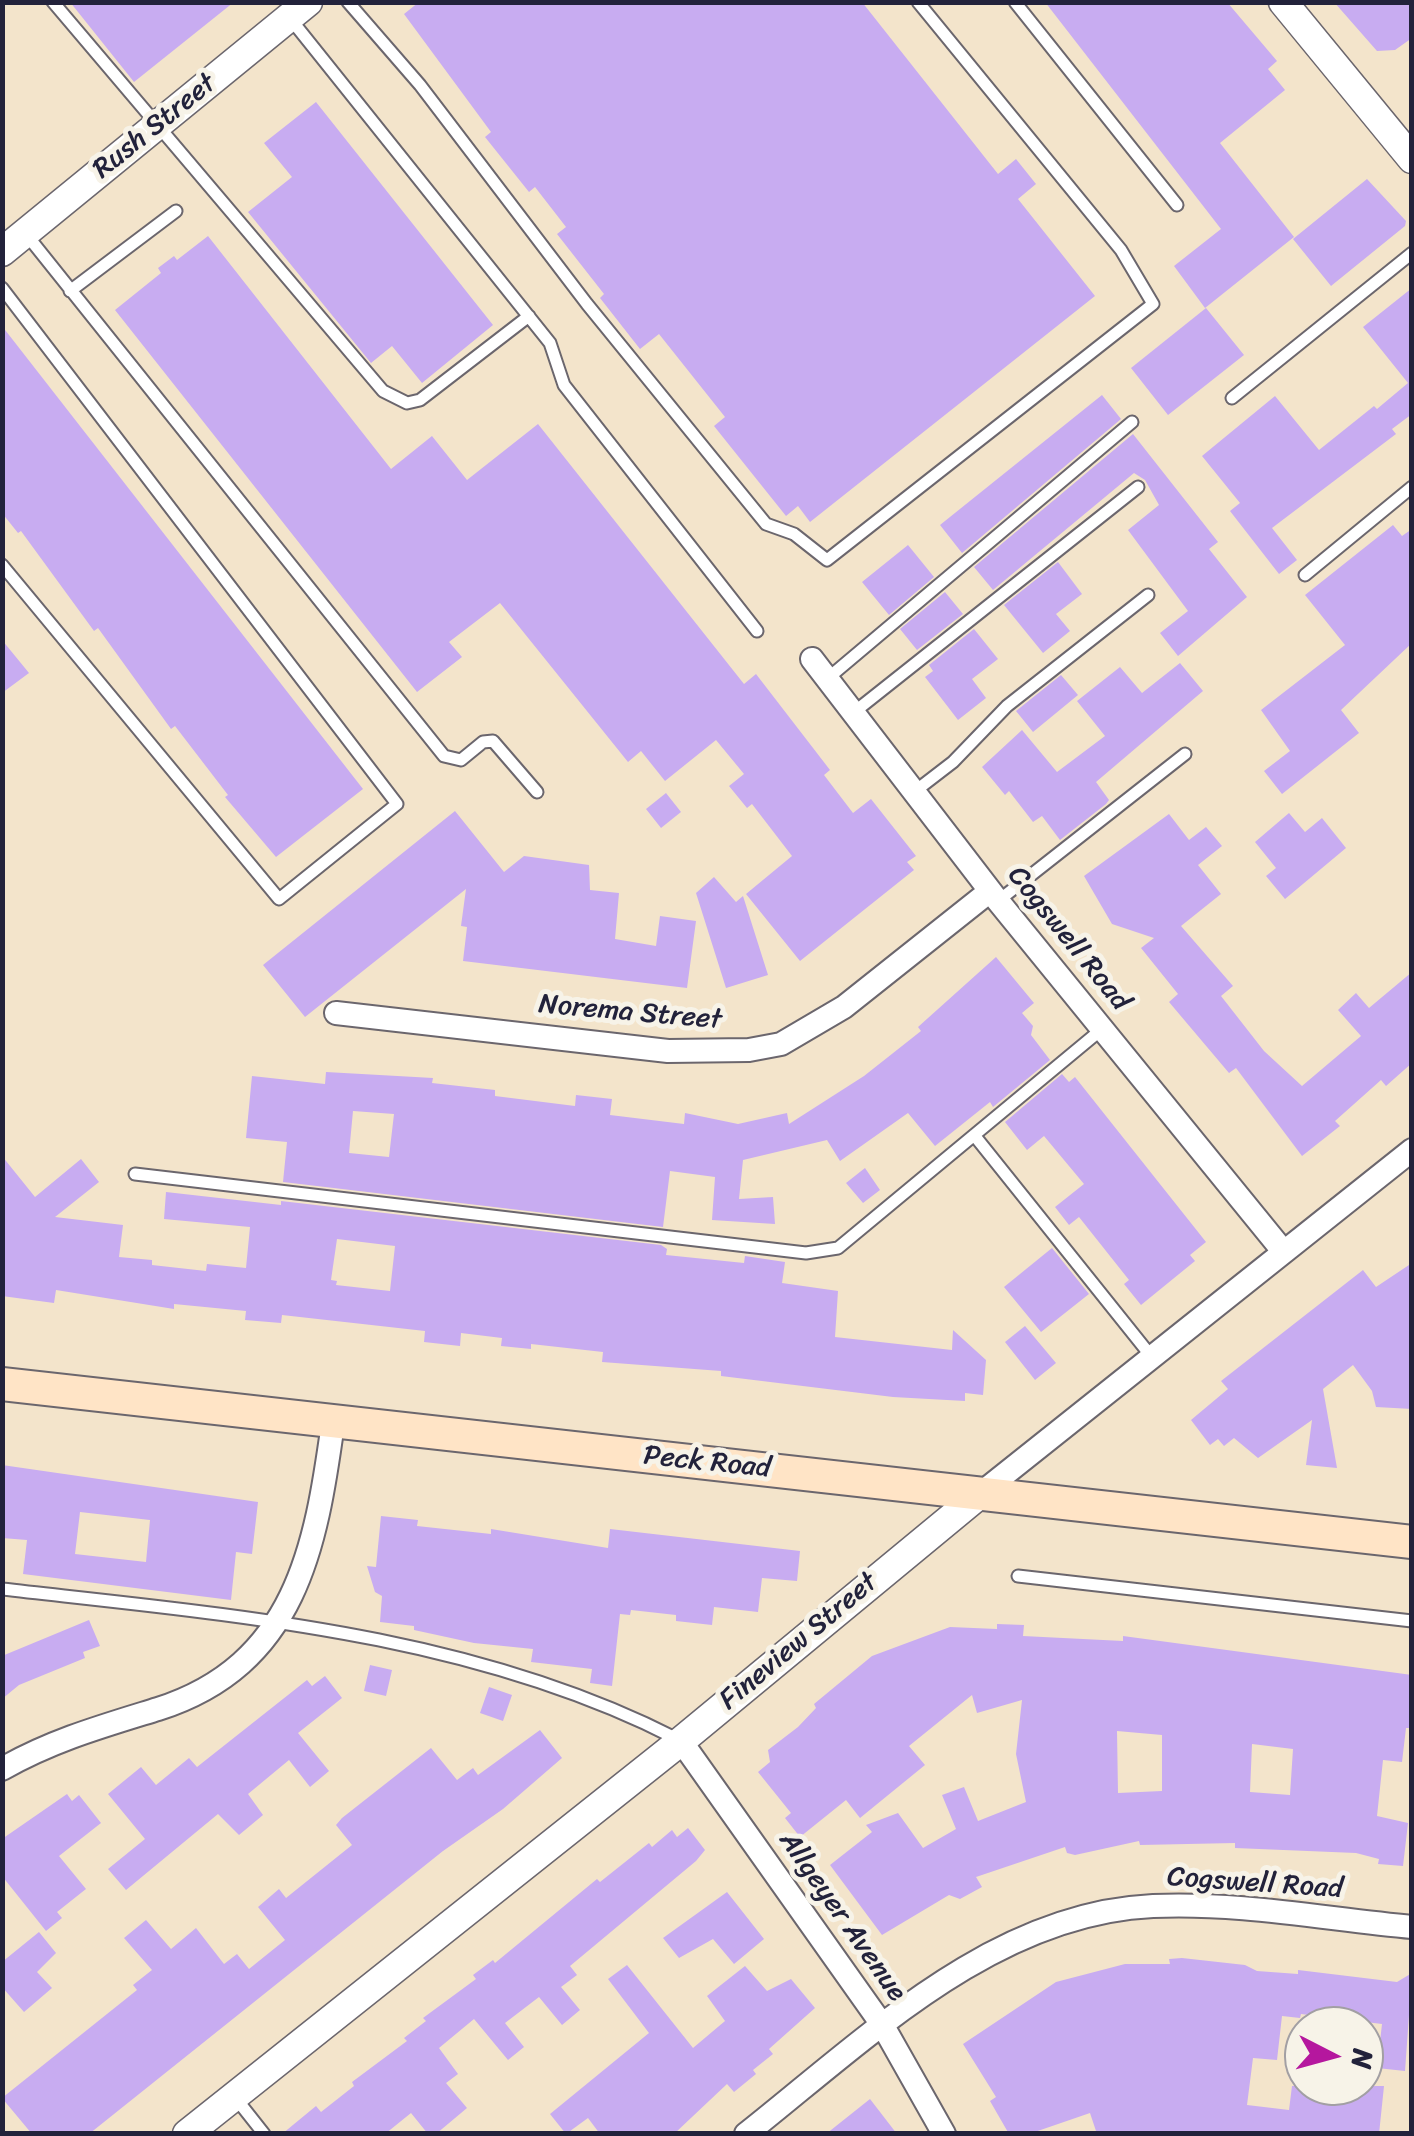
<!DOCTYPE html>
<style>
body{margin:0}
#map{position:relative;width:1414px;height:2136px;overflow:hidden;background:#f3e4cb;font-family:Sriracha,sans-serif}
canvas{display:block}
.frame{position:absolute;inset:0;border:5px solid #22223b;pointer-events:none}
.north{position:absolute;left:1284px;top:2006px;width:100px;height:100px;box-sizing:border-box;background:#f7f3e8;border:2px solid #a29fa3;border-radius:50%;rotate:96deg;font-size:28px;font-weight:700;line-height:40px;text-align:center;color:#22223b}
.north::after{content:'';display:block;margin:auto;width:35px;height:45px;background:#b5179e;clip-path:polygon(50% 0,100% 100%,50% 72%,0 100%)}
</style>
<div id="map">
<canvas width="1414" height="2136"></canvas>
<div class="frame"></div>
<div class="north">N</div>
</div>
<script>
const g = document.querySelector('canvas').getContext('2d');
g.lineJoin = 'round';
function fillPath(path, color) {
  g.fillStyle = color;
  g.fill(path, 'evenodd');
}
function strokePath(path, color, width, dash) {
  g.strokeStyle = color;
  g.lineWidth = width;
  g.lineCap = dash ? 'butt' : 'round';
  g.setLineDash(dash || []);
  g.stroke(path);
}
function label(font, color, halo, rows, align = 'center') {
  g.font = font + ' Sriracha,sans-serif';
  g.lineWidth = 10;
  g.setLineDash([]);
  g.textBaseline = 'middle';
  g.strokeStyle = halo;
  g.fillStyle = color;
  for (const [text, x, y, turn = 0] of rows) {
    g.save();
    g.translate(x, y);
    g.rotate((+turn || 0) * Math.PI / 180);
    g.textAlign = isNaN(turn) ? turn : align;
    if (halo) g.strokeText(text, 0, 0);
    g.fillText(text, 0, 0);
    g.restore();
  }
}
const building = new Path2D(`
 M70 2H234L134 82Z
 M419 2H862L998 174 1016 159 1036 184 1018 199 1095 296 810 522 798 506 786 516 714 426 725 417 659 334 640 349 600 298 604 294 557 234 566 227 535 187 529 192 485 137 491 132 404 14Z
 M1045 2H1227L1277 61 1268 69 1285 90 1220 143 1294 237 1205 308 1174 266 1221 229Z
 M1334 2H1412V38L1395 50 1377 51Z
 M316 102 493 325 422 383 392 346 371 363 248 212 292 177 264 143Z
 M1367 179 1406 221 1405 226 1331 286 1293 239Z
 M208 236 391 469 432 436 467 480 538 424 744 684 756 674 830 770 824 775 853 813 871 799 916 856 907 862 914 870 800 961 746 894 792 856 752 804 747 808 729 786 744 774 716 740 665 781 641 751 628 762 500 603 449 642 462 657 417 692 115 310 161 273 158 268 174 256 177 260Z
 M1412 288V414L1392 429 1396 434 1272 528 1297 560 1279 574 1230 511 1240 503 1202 456 1275 396 1319 450 1374 406 1377 409 1408 383 1363 327Z
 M1206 308 1244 355 1168 415 1131 368Z
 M2 326 363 789 276 857 225 797 228 795 175 726 171 729 98 628 94 631 21 531 18 533 2 513Z
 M1102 395 1121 419 962 553 940 525Z
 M1133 434 1218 542 1209 549 1247 597 1178 656 1160 633 1188 611 1128 530 1159 505 1145 480 1134 473 993 590 974 567Z
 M1393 525 1402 536 1412 529V643L1341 710 1359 733 1282 794 1264 771 1290 751 1261 710 1345 645 1305 595Z
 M908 545 934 577 889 615 862 582Z
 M1058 562 1082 594 1056 614 1070 631 1043 653 1004 605Z
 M945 592 963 614 917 650 900 629Z
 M974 629 998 659 972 679 986 698 958 720 925 677 933 671 929 665Z
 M2 640 29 673 2 693Z
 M1180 663 1203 691 1096 782 1109 800 1106 804 1060 840 1042 816 1033 822 1009 791 1005 795 982 767 1022 730 1057 772 1105 736 1077 701 1120 667 1142 693Z
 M1061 675 1078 695 1033 732 1016 711Z
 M666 793 681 812 661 828 646 809Z
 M455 811 504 872 524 856 589 865 590 890 619 893 615 939 656 946 660 916 696 921 687 988 463 961 467 927 461 926 466 889 305 1017 263 965Z
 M1289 813 1305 832 1322 818 1346 848 1285 899 1266 876 1276 868 1255 842Z
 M1169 814 1189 840 1206 827 1222 846 1198 865 1221 894 1181 926 1233 986 1221 996 1264 1051 1302 1086 1361 1036 1338 1010 1356 993 1369 1008 1412 972V1063L1386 1086 1381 1080 1335 1121 1340 1126 1302 1156 1236 1068 1229 1073 1169 1002 1178 994 1141 948 1154 938 1112 924 1084 876Z
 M714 877 736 902 743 896 768 975 726 988 696 893Z
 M996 957 1034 1003 1022 1013 1033 1026 1031 1035 1050 1060 993 1107 990 1102 935 1146 908 1113 840 1161 827 1140 743 1160 739 1199 773 1197 775 1224 712 1220 715 1177 670 1171 663 1227 283 1182 287 1142 246 1138 252 1076 325 1084 326 1072 433 1078 432 1083 495 1090V1096L575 1106 576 1095 612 1099 610 1115 684 1124 685 1113 738 1124 787 1113 789 1124 864 1076 921 1031 918 1027ZM353 1111 394 1114 389 1157 349 1153Z
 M1062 1074 1069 1082 1075 1077 1206 1242 1190 1255 1195 1261 1141 1305 1124 1284 1129 1280 1079 1217 1069 1225 1055 1207 1084 1184 1044 1136 1027 1150 1005 1122Z
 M2 1156 35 1197 81 1159 99 1182 55 1217 123 1225 119 1257 152 1260V1265L206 1271 207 1264 246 1268 250 1227 164 1219 166 1192 281 1205V1201L661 1245 667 1249 666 1255 744 1263 745 1256 785 1262 782 1283 838 1291 835 1337 952 1350 953 1330 986 1360 983 1395 965 1393V1401L893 1397 721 1376V1371L602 1362 603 1352 531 1344V1349L501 1346 502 1338 461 1333 460 1346 424 1342 425 1331 282 1315 281 1323 245 1320 246 1311 174 1304V1309L56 1290 54 1303 2 1296ZM337 1239 395 1246 390 1291 336 1285 337 1281 331 1280Z
 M865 1168 880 1190 863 1203 846 1183Z
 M1052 1248 1089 1294 1041 1332 1004 1287Z
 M1412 1263V1409L1376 1407 1372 1391 1353 1365 1323 1389 1337 1468 1306 1465 1312 1420 1258 1458 1234 1438 1224 1446 1218 1439 1210 1445 1191 1420 1228 1389 1221 1381 1363 1270 1376 1287Z
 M1025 1326 1056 1363 1035 1380 1005 1342Z
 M2 1465 258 1502 252 1554 236 1552 231 1600 23 1574 27 1540 2 1538ZM80 1512 150 1520 146 1562 75 1554Z
 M381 1516 418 1520 417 1526 491 1534V1529L608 1548 610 1529 800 1551 797 1581 762 1578 758 1612 714 1607 712 1625 676 1621V1615L631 1610 630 1615 620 1614 612 1686 590 1683 592 1669 531 1662 533 1649 474 1643 414 1630V1626L380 1622 382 1596 375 1592 367 1566 376 1567Z
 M89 1620 100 1646 83 1652 85 1658 19 1685 2 1699V1656Z
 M997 1624 1024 1625 1023 1636 1123 1641V1636L1412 1675V1728H1406L1402 1762 1383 1760 1377 1816 1408 1823 1403 1866 1378 1864 1379 1859 1356 1853 1235 1848V1843L1140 1845 1139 1841 1075 1855 1067 1853 1065 1847 976 1877 982 1887 960 1899 949 1895 882 1935 830 1865 872 1832 866 1825 898 1813 923 1848 956 1829 942 1795 964 1787 978 1821 1026 1802 1016 1754 1022 1700 977 1713 972 1695 909 1746 925 1765 860 1818 846 1800 800 1837 785 1818 791 1813 758 1772 770 1762 768 1750 798 1727 816 1708 814 1704 872 1656 950 1627 997 1629ZM1117 1731 1162 1735V1791L1118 1793ZM1252 1744 1293 1749 1290 1795 1250 1792Z
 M370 1665 392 1670 386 1696 364 1691Z
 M325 1676 342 1698 298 1733 329 1771 310 1787 289 1760 248 1794 263 1815 239 1835 218 1814 126 1890 108 1869 145 1839 108 1794 141 1767 156 1785 189 1758 197 1767 307 1680 312 1686Z
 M489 1687 512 1695 503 1721 480 1713Z
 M540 1730 562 1758 503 1809 443 1851 89 2134H32L2 2098 137 1990 133 1985 152 1970 124 1938 146 1920 171 1949 196 1928 224 1964 237 1954 249 1969 285 1940 258 1907 279 1889 286 1898 352 1845 336 1825 342 1818 431 1748 457 1780 473 1768 478 1775Z
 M67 1794 72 1801 79 1795 101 1823 59 1856 86 1889 57 1912 62 1918 46 1931 2 1876V1839Z
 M688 1828 705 1850 696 1861 570 1966 577 1975 561 1987 580 2010 562 2025 539 1997 505 2023 524 2047 508 2060 474 2019 439 2048 458 2074 446 2083 467 2108 436 2134H428L411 2113 385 2134H282L316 2106 321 2112 354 2086 352 2082 407 2041 404 2038 426 2021 423 2018 476 1979 473 1975 493 1960 495 1963 597 1879 600 1882 649 1843 652 1847 672 1830 677 1837Z
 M727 1892 764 1939 734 1964 713 1939 679 1958 663 1938Z
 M39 1932 56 1953 37 1972 52 1988 24 2012 2 1987V1962Z
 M1182 1958 1245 1965 1257 1971 1298 1974V1970L1397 1982 1412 1973 1405 2071 1377 2068 1382 2024 1301 2014 1300 2018 1282 2016 1277 2060 1253 2058 1247 2105 1289 2110 1292 2086H1384L1379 2134H1097L1090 2113 1029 2134H1009L990 2101 996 2097 963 2044 1056 1982 1125 1964H1170L1169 1959Z
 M627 1965 693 2048 725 2021 707 1996 745 1966 767 1991 791 1979 815 2008 769 2049 773 2054 753 2070 756 2074 734 2092 727 2084 674 2134H600L588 2118 566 2134 550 2114 649 2033 608 1979Z
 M870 2099 897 2134H826Z`);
const service = new Path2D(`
 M53 2 383 391 407 403 420 400 529 316
 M348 2 420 85 587 304 766 524 794 534 827 560 1153 304 1121 250 918 2
 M1015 2 1177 205
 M289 17 550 343 564 385 757 631
 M26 234 444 756 461 760 483 742 493 741 537 792
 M2 288 397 804 279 899 2 565
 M70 291 176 211
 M1232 398 1412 253
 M1305 575 1412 487
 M827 679 1132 422
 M853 713 1138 487
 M914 792 953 762 1007 706 1148 595
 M998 901 1185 754
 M974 1135 1151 1356
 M135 1174 806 1253 838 1248 1102 1029
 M1018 1576 1412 1621
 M2 1589C231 1615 470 1633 677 1739
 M234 2096 264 2134`);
const minor = new Path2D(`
 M812 659 998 901 1283 1251
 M336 1013 668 1051 749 1050 781 1044 844 1007 990 891
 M980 1494 1412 1150
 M681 1741 883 2026 944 2134
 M2 1769C53 1740 103 1726 158 1709 296 1665 316 1547 333 1423
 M746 2134C865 2040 993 1913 1153 1906 1238 1902 1326 1919 1412 1927`);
const tertiary = new Path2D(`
 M1283 2 1412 159
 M2 252 308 2
 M187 2134 681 1741 980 1494`);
const secondary = new Path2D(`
 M2 1384 1412 1542`);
const streetNames = [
 ["Rush Street",155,127,-39],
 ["Cogswell Road",1068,939,51],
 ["Norema Street",630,1013,5],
 ["Peck Road",707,1463,6],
 ["Fineview Street",799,1642,-40],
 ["Cogswell Road",1255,1884,4],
 ["Allgeyer Avenue",842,1917,55]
];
fillPath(building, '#c8acf1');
strokePath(service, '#6b666d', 15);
strokePath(minor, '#6b666d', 26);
strokePath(tertiary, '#6b666d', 31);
strokePath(secondary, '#6b666d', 36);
strokePath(service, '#fff', 11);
strokePath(minor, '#fff', 22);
strokePath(tertiary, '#fff', 28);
strokePath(secondary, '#ffe4c6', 32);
label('28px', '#22223b', '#f7f3e8', streetNames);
</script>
